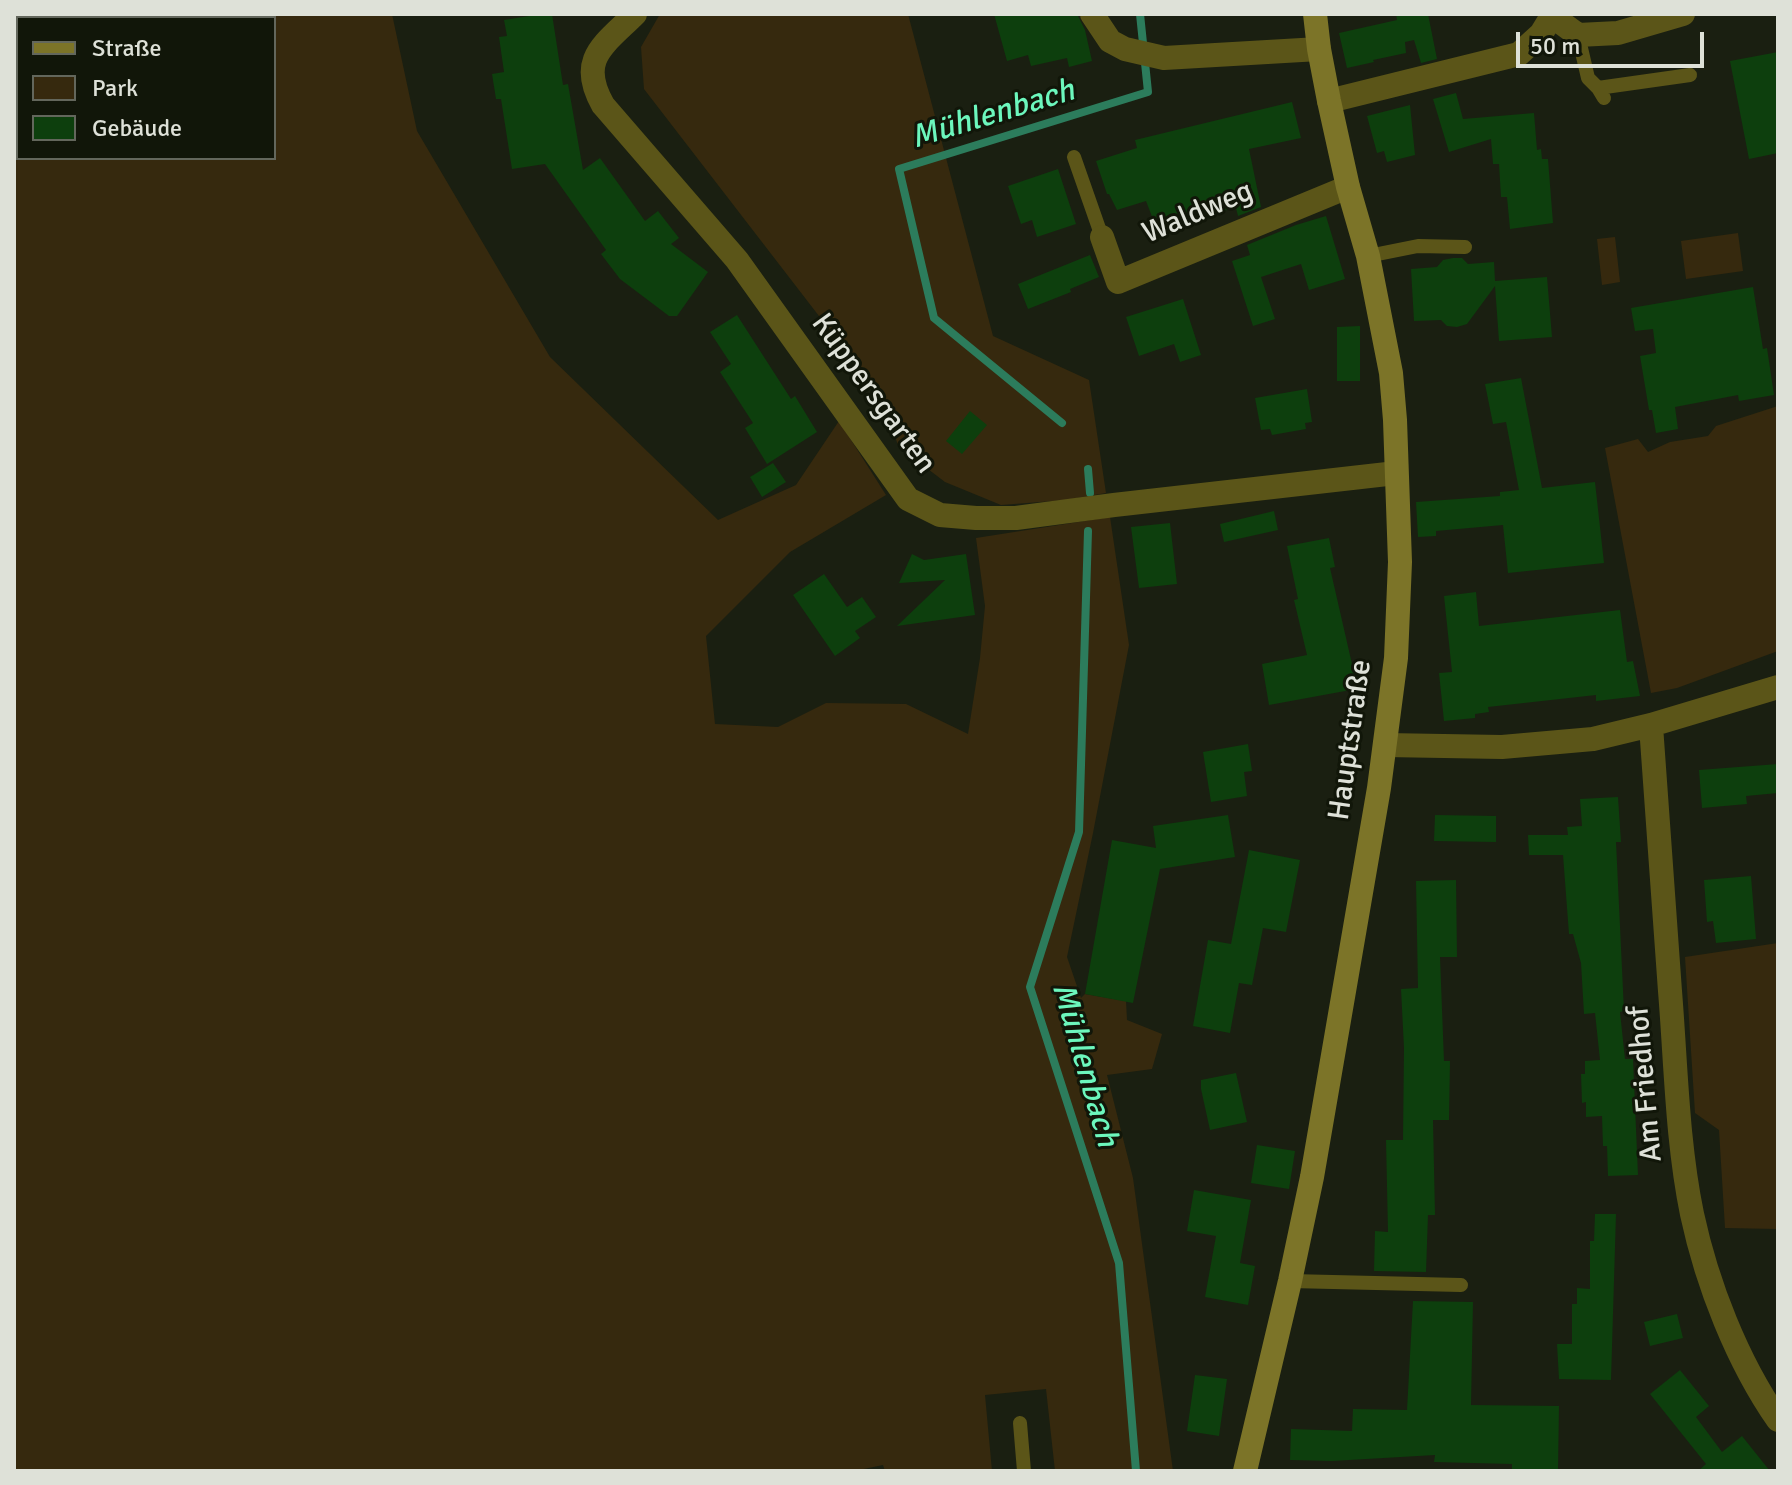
<!DOCTYPE html>
<meta charset="utf-8">
<style>
body{margin:0}
#map{position:relative;width:1792px;height:1485px;overflow:hidden;background:#1a1f11;font-family:Signika,sans-serif}
canvas{display:block}
.frame{position:absolute;inset:0;border:16px solid #dee1d8;pointer-events:none}
.legend{position:absolute;left:16px;top:16px;width:260px;height:144px;box-sizing:border-box;background:#111609;border:2px solid #63675c;margin:0;padding:10px 14px;list-style:none;font-size:24px;color:#dee1d8}
.legend li{display:flex;align-items:center;gap:16px;height:40px}
.legend b{width:40px;border:2px solid #63675c}
.scale{position:absolute;left:1516px;top:32px;width:188px;height:36px;box-sizing:border-box;border:4px solid #dee1d8;border-top:0;padding-left:10px;font-size:24px;line-height:28px;white-space:nowrap;color:#dee1d8;-webkit-text-stroke:6px #111609;paint-order:stroke}
</style>
<div id="map">
<canvas width="1792" height="1485"></canvas>
<div class="frame"></div>
<ul class="legend">
<li><b style="height:10px;background:#7c7428"></b>Straße</li>
<li><b style="height:22px;background:#36290e"></b>Park</li>
<li><b style="height:22px;background:#0d3f0d"></b>Gebäude</li>
</ul>
<div class="scale">50 m</div>
</div>
<script>
const g = document.querySelector('canvas').getContext('2d');
g.lineJoin = 'round';
function fillPath(path, color) {
  g.fillStyle = color;
  g.fill(path, 'evenodd');
}
function strokePath(path, color, width, dash) {
  g.strokeStyle = color;
  g.lineWidth = width;
  g.lineCap = dash ? 'butt' : 'round';
  g.setLineDash(dash || []);
  g.stroke(path);
}
function label(font, color, halo, rows, align = 'center') {
  g.font = font + ' Signika,sans-serif';
  g.lineWidth = 6;
  g.setLineDash([]);
  g.textBaseline = 'middle';
  g.strokeStyle = halo;
  g.fillStyle = color;
  for (const [text, x, y, turn = 0] of rows) {
    g.save();
    g.translate(x, y);
    g.rotate((+turn || 0) * Math.PI / 180);
    g.textAlign = isNaN(turn) ? turn : align;
    if (halo) g.strokeText(text, 0, 0);
    g.fillText(text, 0, 0);
    g.restore();
  }
}
const green = new Path2D(`
 M14 14H392L417 131 550 357 718 520 796 485 839 421 886 495 790 552 706 636 715 724 778 727 826 703 906 704 968 734 980 658 985 606 976 538 1110 517 1129 645 1093 833 1067 957 1081 998 1085 994 1126 1001 1127 1020 1162 1034 1152 1069 1107 1075 1133 1178 1173 1471H1055L1046 1389 985 1395 992 1471H885L883 1465 854 1471H14ZM18 18H274V158H18Z
 M660 14H908L993 336 1089 380 1106 493 1066 500 1001 505 945 482 899 447 876 390 644 89 641 47Z
 M1738 233 1743 271 1686 279 1681 241Z
 M1615 237 1620 282 1602 285 1597 239Z
 M1778 406V651L1677 688 1651 693 1605 448 1638 439 1648 452 1670 442 1708 436 1716 426Z
 M1778 943V1229L1725 1228 1719 1130 1695 1113 1685 957Z`);
const stream = new Path2D(`
 M1062 423 934 318 899 169 1148 92 1140 14
 M1088 469 1090 493
 M1088 531 1079 832 1030 987 1119 1263 1136 1471`);
const building = new Path2D(`
 M529 14H552L563 85 568 84 583 170 600 158 645 221 658 211 679 238 671 244 708 272 677 316H669L620 279 601 254 606 250 545 164 512 169 501 99H496L492 74 504 72 499 37 507 36 504 20 529 16Z
 M994 14H1077L1085 30 1092 61 1069 67 1067 58 1031 66 1028 55 1007 61Z
 M1396 14H1428L1437 59 1421 63 1414 40 1405 42 1406 53 1373 60 1374 62 1347 68 1339 33 1397 20Z
 M1778 52V153L1749 159 1730 61Z
 M1456 93 1463 119 1534 113 1537 150 1541 149 1542 159H1548L1553 223 1510 229 1507 197H1501L1499 164H1493L1491 139 1449 152 1433 99Z
 M1292 102 1301 138 1249 149 1261 207 1238 216 1236 208 1209 214 1208 209 1158 232 1146 201 1117 210 1109 194H1107L1096 161 1137 148 1135 140Z
 M1410 105 1415 155 1387 162 1384 151 1377 153 1367 116Z
 M1058 169 1076 224 1037 237 1032 220 1021 224 1008 186Z
 M1326 216 1345 279 1309 290 1301 264 1261 277 1275 319 1253 326 1232 261 1250 255 1247 245 1296 225Z
 M1090 255 1099 277 1070 289 1071 292 1028 309 1018 284Z
 M1453 258H1462L1468 264 1494 262 1495 281 1547 277 1552 337 1499 341 1495 286 1467 324 1457 327 1447 326 1441 320 1414 321 1411 269 1437 267 1443 260Z
 M1753 287 1763 349 1767 348 1774 395 1739 401 1738 395 1675 407 1678 429 1656 433 1652 410H1649L1640 356 1656 353 1653 329 1635 331 1631 308Z
 M1183 299 1201 355 1180 362 1174 344 1139 356 1126 317Z
 M737 315 791 399 795 396 817 432 767 464 745 428 753 423 720 372 731 364 710 332Z
 M1360 326V381H1337V327Z
 M1521 378 1542 488 1595 482 1604 563 1508 573 1503 525 1436 531V536L1418 537 1416 502 1500 496V492L1519 490 1506 422 1493 424 1485 384Z
 M1307 389 1312 422 1305 423 1306 429 1272 435 1270 429 1261 430 1255 398Z
 M970 411 987 425 962 454 946 441Z
 M773 463 786 482 762 497 750 477Z
 M1274 511 1278 530 1224 542 1220 524Z
 M1170 523 1177 584 1139 588 1131 527Z
 M1329 538 1335 567 1330 568 1352 664 1361 662 1367 687 1269 705 1262 664 1307 655 1294 600 1298 599 1287 546Z
 M912 554 924 560 966 554 975 615 897 626 945 580 899 583Z
 M824 574 847 607 862 597 876 617 855 631 860 638 835 656 793 595Z
 M1476 592 1479 626 1620 610 1627 662 1633 661 1640 696 1596 701V695L1488 707 1489 712 1475 714V718L1444 721 1439 673 1452 672 1444 596Z
 M1248 744 1252 771 1244 772 1247 796 1211 802 1203 752Z
 M1778 764V793L1746 796 1747 804 1702 808 1699 770Z
 M1618 797 1621 842H1616L1624 1011 1620 1012 1625 1059H1633L1638 1175 1608 1176 1607 1146H1603L1602 1116 1586 1117V1102L1582 1103 1581 1074H1585V1061L1600 1060 1595 1013 1584 1014 1581 963 1573 934H1569L1563 855H1529L1528 835H1568L1567 827 1582 826 1580 799Z
 M1228 815 1235 857 1160 869 1133 1003 1085 994 1112 840 1156 848 1153 826Z
 M1435 815 1496 816V842L1434 841Z
 M1249 850 1300 860 1286 932 1263 928 1252 985 1239 983 1230 1033 1193 1026 1208 940 1231 944Z
 M1751 876 1756 939 1716 943 1713 921 1707 922 1704 880Z
 M1456 880 1457 957H1440L1444 1061H1450L1449 1120H1433L1435 1215H1428L1426 1272 1374 1271 1375 1231 1388 1232 1386 1140H1403L1404 1048 1401 989 1418 988 1416 881Z
 M1236 1073 1247 1122 1210 1130 1201 1089V1080Z
 M1257 1145 1295 1151 1289 1189 1251 1183Z
 M1194 1190 1251 1200 1240 1263 1255 1266 1248 1305 1205 1297 1216 1236 1187 1231Z
 M1595 1214H1616L1611 1380 1559 1379 1557 1344H1572V1304H1577V1288L1590 1289V1241H1594Z
 M1413 1301 1473 1302 1471 1405 1559 1406 1558 1471H1512V1464L1434 1462 1435 1455 1332 1461 1290 1460 1291 1429 1352 1431 1353 1409 1407 1410Z
 M1677 1314 1683 1338 1650 1346 1644 1322Z
 M1680 1370 1709 1406 1696 1417 1722 1452 1742 1436 1770 1471H1698L1706 1464 1650 1394Z
 M1195 1375 1227 1379 1219 1436 1187 1431Z`);
const lane = new Path2D(`
 M1578 35 1588 78 1598 88 1604 98
 M1598 88 1690 75
 M1074 157 1102 237
 M1368 256 1418 246 1465 247
 M1290 1281 1461 1285
 M1020 1423 1024 1471`);
const street = new Path2D(`
 M635 14C604 45 577 59 603 105L737 260 908 499 940 515 976 518H1016L1114 505 1396 473
 M1092 14 1110 41 1125 49 1164 58 1319 49
 M1552 16 1578 35 1618 33 1683 14
 M1329 101 1519 54 1541 34 1552 16
 M1102 237 1118 282 1348 187
 M1651 725C1657 814 1664 903 1670 991 1676 1065 1677 1141 1692 1214 1707 1284 1737 1361 1778 1420
 M1385 745 1502 747 1593 739 1651 725 1778 687`);
const secondary = new Path2D(`
 M1245 1471 1290 1281 1312 1177 1379 788 1396 658 1400 562 1395 420 1391 373 1368 256 1348 187 1329 101 1319 49 1315 14`);
const streetNames = [
 ["Waldweg",1198,213,-23],
 ["Küppersgarten",873,394,54],
 ["Hauptstraße",1351,740,-82],
 ["Am Friedhof",1646,1084,-95]
];
const waterNames = [
 ["Mühlenbach",993,115,-17],
 ["Mühlenbach",1084,1065,74]
];
fillPath(green, '#36290e');
strokePath(stream, '#2c7c5c', 8);
fillPath(building, '#0d3f0d');
strokePath(lane, '#5b5518', 14);
strokePath(street, '#5b5518', 24);
strokePath(secondary, '#7c7428', 24);
label('30px', '#dee1d8', '#111609', streetNames);
label('italic 32px', '#6cf7bd', '#111609', waterNames);
</script>
